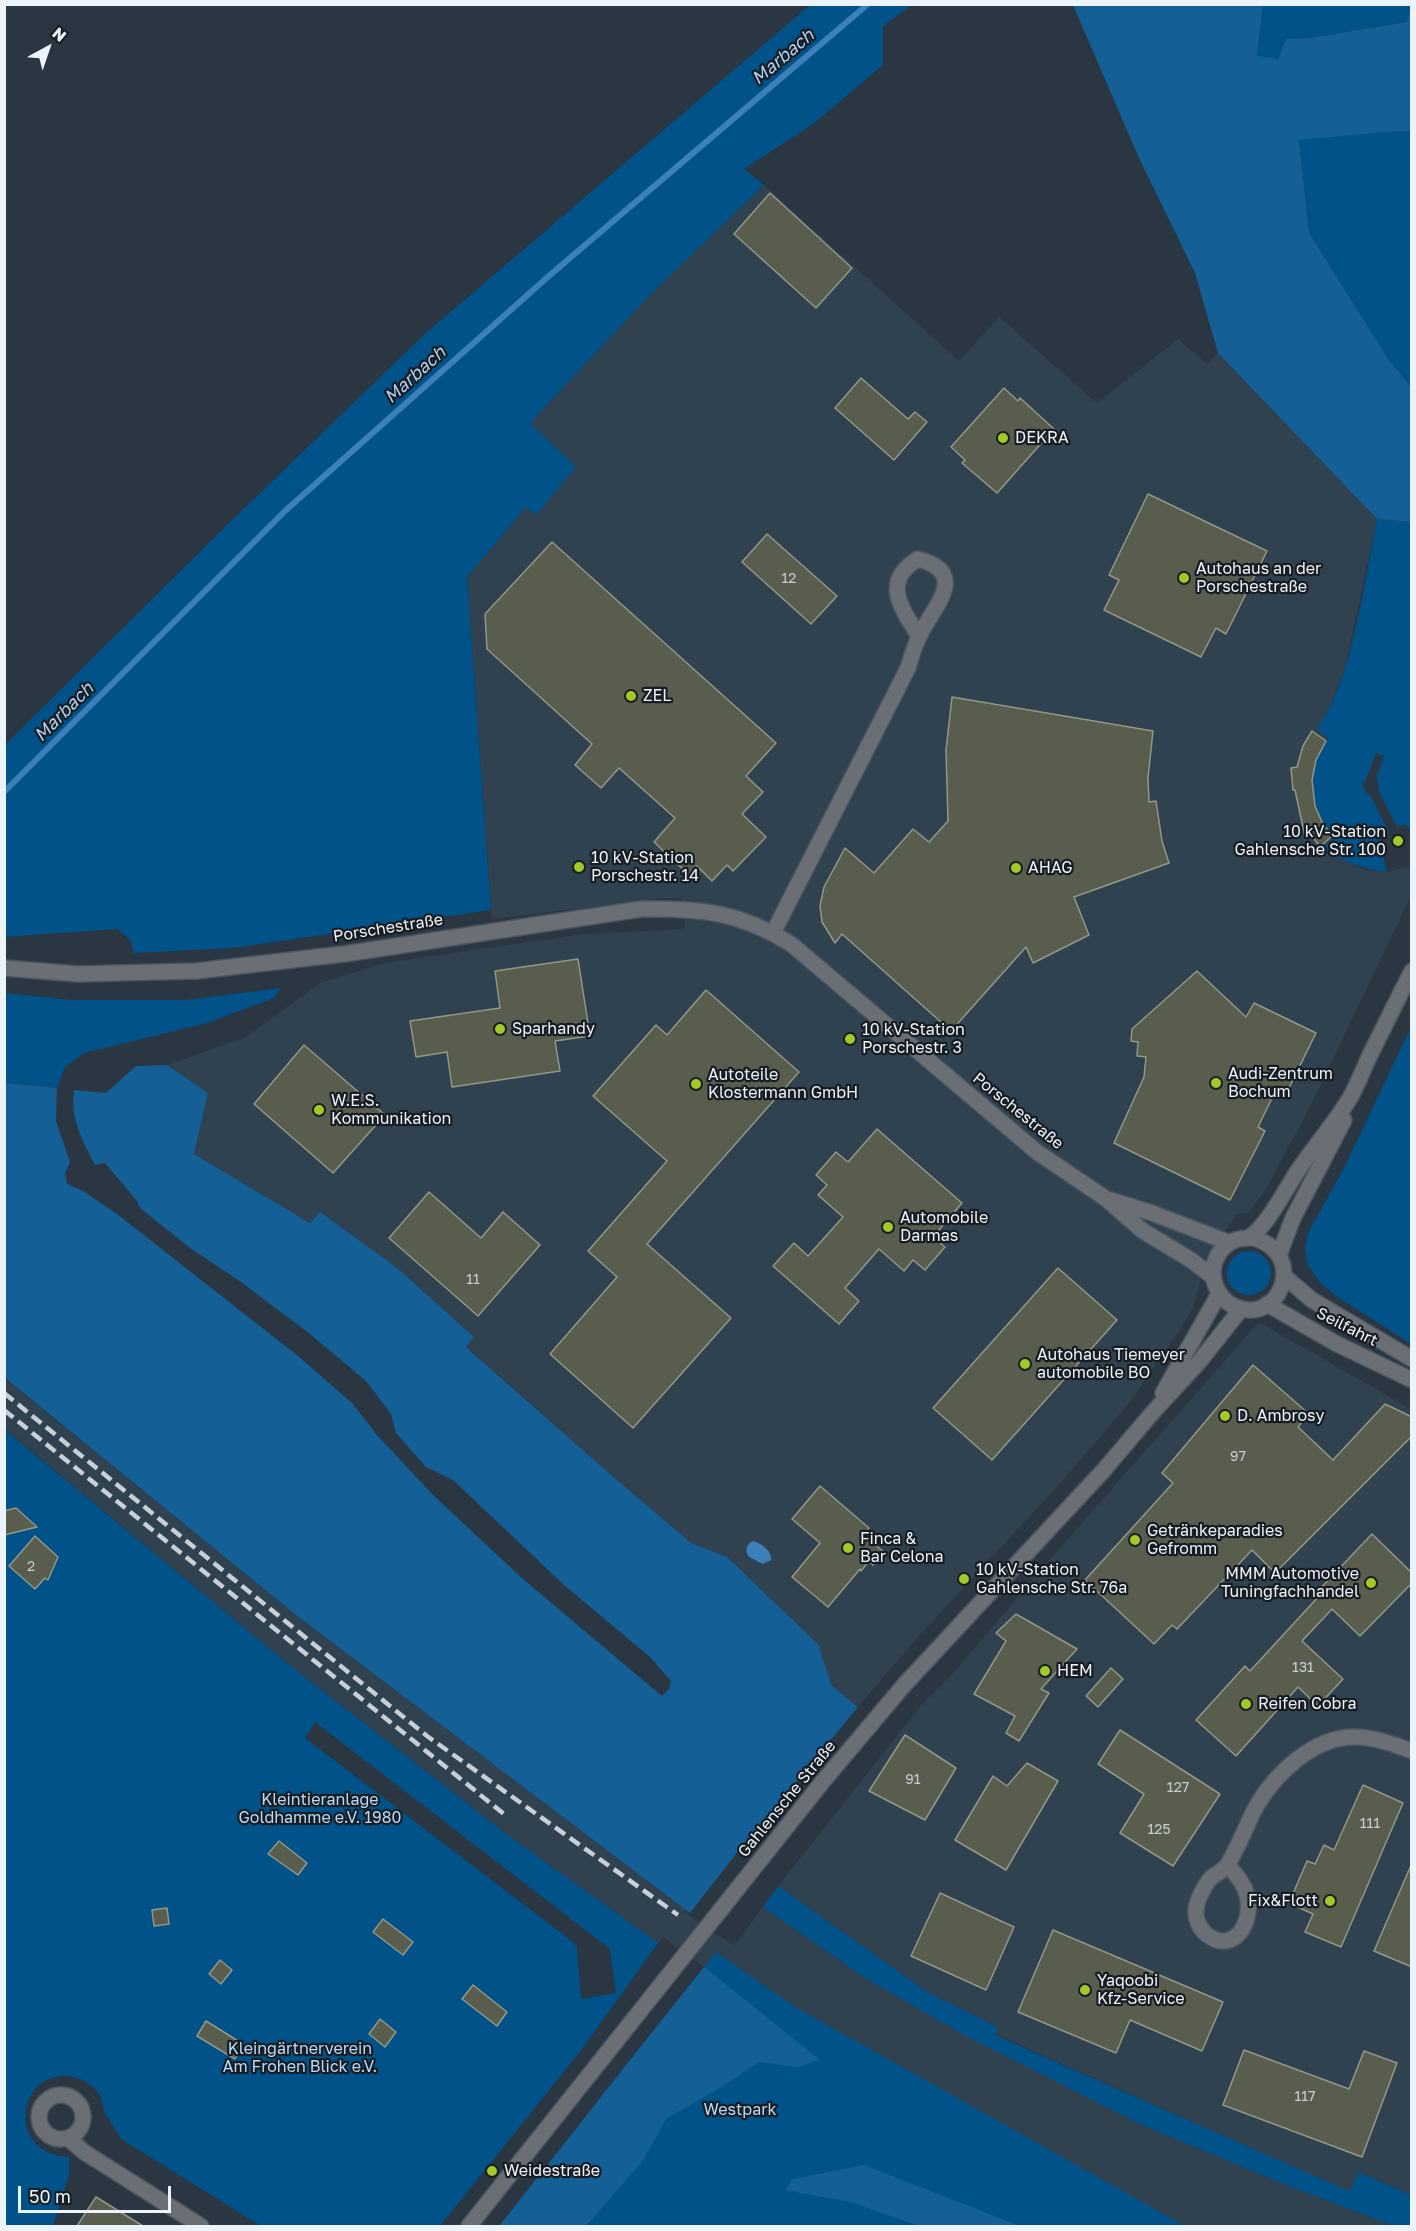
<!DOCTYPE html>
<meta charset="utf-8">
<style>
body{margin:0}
#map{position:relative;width:1416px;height:2231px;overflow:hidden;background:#2a3641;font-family:"Golos Text",sans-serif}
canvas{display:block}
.frame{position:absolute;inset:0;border:6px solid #ecf3fb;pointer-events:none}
.north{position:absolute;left:18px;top:18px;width:60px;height:60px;-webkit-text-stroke:4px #171d22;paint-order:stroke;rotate:40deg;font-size:16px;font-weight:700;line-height:24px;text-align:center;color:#ecf3fb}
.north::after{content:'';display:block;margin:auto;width:21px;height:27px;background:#ecf3fb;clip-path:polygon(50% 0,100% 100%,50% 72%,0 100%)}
.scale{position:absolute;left:18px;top:2186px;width:153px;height:27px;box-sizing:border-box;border:3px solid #ecf3fb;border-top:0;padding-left:8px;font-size:18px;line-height:21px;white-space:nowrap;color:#ecf3fb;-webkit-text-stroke:4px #171d22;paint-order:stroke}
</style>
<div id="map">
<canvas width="1416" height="2231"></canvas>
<div class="frame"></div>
<div class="north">N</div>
<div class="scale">50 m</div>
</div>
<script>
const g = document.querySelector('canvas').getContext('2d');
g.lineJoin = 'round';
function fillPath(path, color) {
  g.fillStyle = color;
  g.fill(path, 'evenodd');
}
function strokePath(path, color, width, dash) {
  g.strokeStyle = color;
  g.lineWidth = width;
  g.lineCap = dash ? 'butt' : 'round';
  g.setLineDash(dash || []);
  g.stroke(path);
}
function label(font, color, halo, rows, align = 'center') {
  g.font = font + ' "Golos Text",sans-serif';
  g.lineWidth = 4.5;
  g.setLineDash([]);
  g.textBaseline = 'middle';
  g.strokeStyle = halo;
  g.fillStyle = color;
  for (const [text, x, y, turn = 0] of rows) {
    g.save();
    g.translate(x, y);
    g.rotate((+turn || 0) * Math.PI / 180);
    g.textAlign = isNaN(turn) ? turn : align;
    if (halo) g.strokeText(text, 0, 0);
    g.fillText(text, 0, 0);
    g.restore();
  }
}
const built = new Path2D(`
 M764 185 959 361 999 317 1097 403 1178 339 1207 364 1218 353 1377 519 1345 669 1325 719 1317 729 1328 738 1334 838 1323 849 1365 870 1387 872 1411 866V896L1312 1103 1266 1189 1249 1212 1236 1215 1208 1255 1193 1308 1180 1330 1127 1406 1055 1489 918 1637 858 1707 832 1686 818 1644 727 1557 691 1543 610 1474 466 1346 473 1338 320 1212 311 1223 194 1154 208 1093 167 1065 246 1037 320 983 385 963 583 934 685 929 682 898H664L492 919 467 577 526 507 536 515 530 423 650 295Z
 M1259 1322 1411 1409V2195L1359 2172 1350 2192 995 2034 998 2027 929 1993 778 1886 924 1702 947 1680 1058 1550Z
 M4 1378 296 1615 685 1909 686 1913 730 1943 735 1945 763 1907 862 1976 1142 2125 1281 2183 1394 2226H1106L704 1967 663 1937 658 1943 505 1833 287 1663 5 1429Z`);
const green = new Path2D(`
 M810 5H912L883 26V65L813 124 744 169 764 185 650 295 530 423 576 467 536 515 526 507 467 577 491 910 233 948 134 953 131 941 118 929 5 937V745L225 527 426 333Z
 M1263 5H1411V9H1410L1407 22 1310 38 1286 39 1279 59 1257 57Z
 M1398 131H1411V387L1389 360 1309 233 1299 139Z
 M1377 519 1411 522V831L1405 824 1397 827 1378 790 1379 785 1376 778 1384 756 1376 753 1365 782 1362 783 1367 795 1370 794 1389 833 1379 838 1387 872C1362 869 1344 862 1323 848L1334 838C1310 807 1303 772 1328 738L1317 729C1352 683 1365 577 1377 519Z
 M281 988 274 998 207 1023 84 1053 65 1067 57 1088 5 1083V993L71 1000H186Z
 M1411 1027V1344L1333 1294 1318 1280 1307 1263 1305 1249 1308 1233 1345 1166Z
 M1227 1273a22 22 0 1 1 44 0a22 22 0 1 1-44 0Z
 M4 1429 287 1663 505 1833 658 1943 582 2049 440 2226H261L121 2139C116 2130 112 2124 107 2116 101 2108 105 2098 94 2088 86 2080 75 2076 64 2076 15 2076 9 2155 69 2157V2175L53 2226H5ZM315 1722 610 1949 616 1993 581 1999 577 1948 573 1942 305 1738Z
 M778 1886 929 1993 998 2027 995 2035 1349 2191 1359 2172 1411 2195V2226H1394L1281 2183 1142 2125 964 2035 862 1976 763 1907Z
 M716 1952 795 2007 1185 2226H508L617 2087 594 2105Z`);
const forest = new Path2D(`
 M1073 5H1263L1257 56 1278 59 1286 39 1310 38 1407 22 1410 9H1411V131H1398L1299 140 1309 233 1389 360 1411 387V522L1377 519 1218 353 1195 273 1139 158Z
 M167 1065 208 1093 194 1154 310 1223 320 1212 397 1268 474 1337 466 1347 610 1474 691 1543 727 1557 818 1644 832 1686 858 1707 736 1854 690 1913 296 1615 5 1378V1083L57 1088 56 1121 70 1162 65 1173 67 1184 83 1191 117 1214 298 1356 352 1403 377 1435 434 1496 524 1580 662 1696 669 1689 671 1681 650 1657 564 1585 453 1480 426 1467 396 1433 391 1414 366 1381 310 1334 241 1282 190 1248 140 1208 137 1201 105 1163 95 1165C82 1139 70 1119 74 1090L106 1093 136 1066Z
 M704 1967 820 2060 797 2067 759 2062 720 2088 667 2118 642 2162 586 2226H499Z
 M864 2165 1020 2226H919L851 2202 785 2190 793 2179Z`);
const water = new Path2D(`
 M753 1541C761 1543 772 1551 771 1560L763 1564 749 1557C744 1550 747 1544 753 1541Z`);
const stream = new Path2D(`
 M4 792 285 511 550 275 868 4`);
const building = new Path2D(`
 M770 193 852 268 816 308 734 234Z
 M861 378 908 419 915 412 927 422 894 460 835 408Z
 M1004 388 1018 401 1020 398 1054 429 997 493 962 463 965 460 951 447Z
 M1148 494 1267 551 1226 634 1216 628 1201 657 1104 610 1119 580 1109 575Z
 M767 534 837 596 811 624 742 562Z
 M552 542 776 743 746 776 763 792 742 814 766 837 733 871 727 865 712 881 697 866 689 875 654 842 675 818 619 768 601 788 575 765 592 744 487 649 485 614Z
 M952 697 1153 731 1148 778 1149 802 1156 801 1162 841 1169 863 1074 897 1089 935 1033 963 1026 947 951 1031 842 934 835 943 822 922 820 906 824 887 845 848 874 873 913 829 929 842 948 821 946 750Z
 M1312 731 1326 741 1316 760 1312 780 1315 806 1322 822 1332 836 1320 847 1312 836 1305 837 1295 790H1293L1291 768 1297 767 1303 746Z
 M578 959 590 1036 555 1041 560 1071 452 1087 447 1052 416 1057 410 1021 500 1008 495 971Z
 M1197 971 1246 1017 1254 1003 1316 1033 1286 1094 1276 1090 1258 1127 1265 1131 1230 1200 1114 1143 1144 1077 1146 1057 1137 1056 1138 1042 1131 1041 1132 1029Z
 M706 990 799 1072 647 1244 731 1318 633 1428 550 1354 617 1277 588 1251 667 1161 593 1096 656 1025 667 1035Z
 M304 1045 385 1115 333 1173 254 1104Z
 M877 1129 962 1203 933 1237 945 1247 925 1270 913 1260 904 1271 879 1249 845 1288 859 1301 839 1324 773 1266 794 1243 808 1256 843 1217 818 1195 827 1185 816 1175 836 1152 848 1162Z
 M429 1192 481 1238 503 1212 540 1245 478 1316 389 1238Z
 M1058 1268 1117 1320 992 1460 933 1408Z
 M1253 1365 1309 1414 1298 1427 1333 1460 1385 1404 1412 1417V1436L1275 1573 1252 1550 1177 1629 1172 1625 1154 1644 1085 1580 1173 1483 1162 1473Z
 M820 1486 869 1528 863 1535 884 1552 873 1565 869 1561 861 1571 860 1569 828 1607 792 1577 820 1543 792 1519Z
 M16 1508 37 1527 4 1535V1511Z
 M1372 1534 1412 1573V1583L1360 1636 1332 1609 1302 1641 1343 1679 1318 1706 1298 1687 1236 1756 1196 1720 1245 1666 1250 1671 1319 1596 1316 1593Z
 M35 1536 58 1557 48 1580 45 1578 35 1589 9 1566Z
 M1016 1614 1077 1649 1041 1689 1049 1693 1019 1741 1006 1733 1015 1716 974 1694 1006 1641 996 1633Z
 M1111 1668 1123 1679 1098 1707 1086 1696Z
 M1120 1730 1220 1794 1173 1866 1120 1833 1144 1794 1098 1764Z
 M905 1735 956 1768 925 1820 869 1791Z
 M1027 1763 1058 1781 1006 1870 955 1840 993 1776 1007 1786Z
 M1363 1785 1403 1803 1341 1947 1305 1932 1313 1914 1289 1903 1307 1861 1315 1864 1324 1845 1334 1850Z
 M279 1841 307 1863 298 1875 268 1854Z
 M1412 1863V1967L1374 1951Z
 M940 1893 1014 1927 986 1990 911 1956Z
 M167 1908 169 1924 154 1926 152 1910Z
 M383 1919 413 1942 403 1955 373 1932Z
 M1053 1930 1223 2002 1202 2051 1130 2020 1116 2053 1018 2012Z
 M220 1960 232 1970 221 1984 209 1974Z
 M473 1985 507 2012 497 2026 462 1999Z
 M380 2019 396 2032 385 2047 369 2034Z
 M206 2021 243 2044 235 2059 197 2036Z
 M1244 2050 1349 2089 1364 2051 1397 2063 1362 2157 1223 2105Z
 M96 2197 143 2226H77Z`);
const minor = new Path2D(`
 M773 933 908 668C911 658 914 647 919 637 931 609 972 573 918 559 881 581 901 608 919 636
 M4 968 78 974 196 971 344 954 641 909C701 908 740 912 791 944L1037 1152 1105 1198 1143 1231 1191 1260 1213 1277
 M1111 1200 1152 1213 1230 1243
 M1249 1237C1306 1248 1285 1319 1242 1309 1220 1304 1207 1279 1216 1259 1220 1249 1229 1241 1239 1239 1242 1238 1246 1239 1248 1238 1256 1234 1266 1221 1270 1215 1280 1201 1288 1186 1297 1172 1314 1147 1334 1124 1350 1098 1358 1084 1364 1067 1371 1053 1385 1025 1398 998 1412 971
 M1279 1255 1293 1218 1344 1120
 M1284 1276 1312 1300 1412 1359
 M1267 1304 1337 1344 1412 1380
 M1163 1393 1219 1294
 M1228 1865C1236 1875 1244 1883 1247 1895 1254 1922 1234 1956 1206 1934 1199 1928 1195 1918 1196 1909 1197 1900 1205 1884 1212 1877 1218 1873 1226 1869 1229 1862 1240 1844 1247 1823 1257 1805 1276 1773 1314 1737 1354 1737 1374 1737 1393 1744 1412 1751
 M39 2117a22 22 0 1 1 44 0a22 22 0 1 1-44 0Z
 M68 2138 84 2152 201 2226
 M469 2226 824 1780 905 1684 1103 1471 1154 1411 1199 1362 1241 1309`);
const rail = new Path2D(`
 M4 1393 427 1736 678 1915
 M4 1410 504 1814`);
const markers = [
 [1003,438,6,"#a2c928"],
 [1184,578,6,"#a2c928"],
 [631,696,6,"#a2c928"],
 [1398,841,6,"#a2c928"],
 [579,867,6,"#a2c928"],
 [1016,868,6,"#a2c928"],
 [500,1029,6,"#a2c928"],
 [850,1039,6,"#a2c928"],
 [1216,1083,6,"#a2c928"],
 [696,1084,6,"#a2c928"],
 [319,1110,6,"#a2c928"],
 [888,1227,6,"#a2c928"],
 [1025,1364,6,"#a2c928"],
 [1225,1416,6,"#a2c928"],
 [1135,1540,6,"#a2c928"],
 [848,1548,6,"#a2c928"],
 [964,1579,6,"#a2c928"],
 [1371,1583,6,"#a2c928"],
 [1045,1671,6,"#a2c928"],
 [1246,1704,6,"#a2c928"],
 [1330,1901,6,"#a2c928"],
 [1085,1990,6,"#a2c928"],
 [492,2171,6,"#a2c928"]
];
const numberNames = [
 ["12",789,579],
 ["11",473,1280],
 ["97",1238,1457],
 ["2",31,1567],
 ["131",1303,1668],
 ["91",913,1780],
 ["127",1178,1788],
 ["111",1370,1824],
 ["125",1159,1830],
 ["117",1305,2097]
];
const poiNames = [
 ["DEKRA",1015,438],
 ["Autohaus an der",1196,569],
 ["Porschestraße",1196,587],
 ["ZEL",643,696],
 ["10 kV-Station",1386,832,"right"],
 ["Gahlensche Str. 100",1386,850,"right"],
 ["10 kV-Station",591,858],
 ["Porschestr. 14",591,876],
 ["AHAG",1028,868],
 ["Sparhandy",512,1029],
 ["10 kV-Station",862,1030],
 ["Porschestr. 3",862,1048],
 ["Audi-Zentrum",1228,1074],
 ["Bochum",1228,1092],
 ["Autoteile",708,1075],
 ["Klostermann GmbH",708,1093],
 ["W.E.S.",331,1101],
 ["Kommunikation",331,1119],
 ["Automobile",900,1218],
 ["Darmas",900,1236],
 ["Autohaus Tiemeyer",1037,1355],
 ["automobile BO",1037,1373],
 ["D. Ambrosy",1237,1416],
 ["Getränkeparadies",1147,1531],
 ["Gefromm",1147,1549],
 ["Finca &",860,1539],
 ["Bar Celona",860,1557],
 ["10 kV-Station",976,1570],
 ["Gahlensche Str. 76a",976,1588],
 ["MMM Automotive",1359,1574,"right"],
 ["Tuningfachhandel",1359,1592,"right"],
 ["HEM",1057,1671],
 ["Reifen Cobra",1258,1704],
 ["Fix&Flott",1318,1901,"right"],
 ["Yaqoobi",1097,1981],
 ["Kfz-Service",1097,1999],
 ["Weidestraße",504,2171]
];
const streetNames = [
 ["Porschestraße",388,928,-9],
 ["Porschestraße",1018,1111,39],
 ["Seilfahrt",1347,1327,27],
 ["Gahlensche Straße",787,1799,-51]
];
const parkNames = [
 ["Kleintieranlage",320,1800],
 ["Goldhamme e.V. 1980",320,1818],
 ["Kleingärtnerverein",300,2049],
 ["Am Frohen Blick e.V.",300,2067],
 ["Westpark",740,2110]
];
const waterNames = [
 ["Marbach",783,57,-40],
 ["Marbach",415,375,-42],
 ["Marbach",64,712,-45]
];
fillPath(built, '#304150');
fillPath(green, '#005288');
fillPath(forest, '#155f97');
fillPath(water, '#3b80ba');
strokePath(stream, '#3b80ba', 6);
fillPath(building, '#585d4e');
strokePath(building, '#929887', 1.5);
strokePath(minor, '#49545f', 18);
strokePath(minor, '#696f74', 15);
strokePath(rail, '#c7cfd8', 4.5, [12, 6]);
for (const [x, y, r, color] of markers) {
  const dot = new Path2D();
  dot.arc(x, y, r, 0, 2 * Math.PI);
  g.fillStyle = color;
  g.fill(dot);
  strokePath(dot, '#171d22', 2);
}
label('14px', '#c7ced0', null, numberNames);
label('16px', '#ecf3fb', '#171d22', poiNames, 'left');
label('16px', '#ecf3fb', '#171d22', streetNames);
label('16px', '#b8dafa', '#171d22', parkNames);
label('italic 18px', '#afd0f0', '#171d22', waterNames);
</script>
